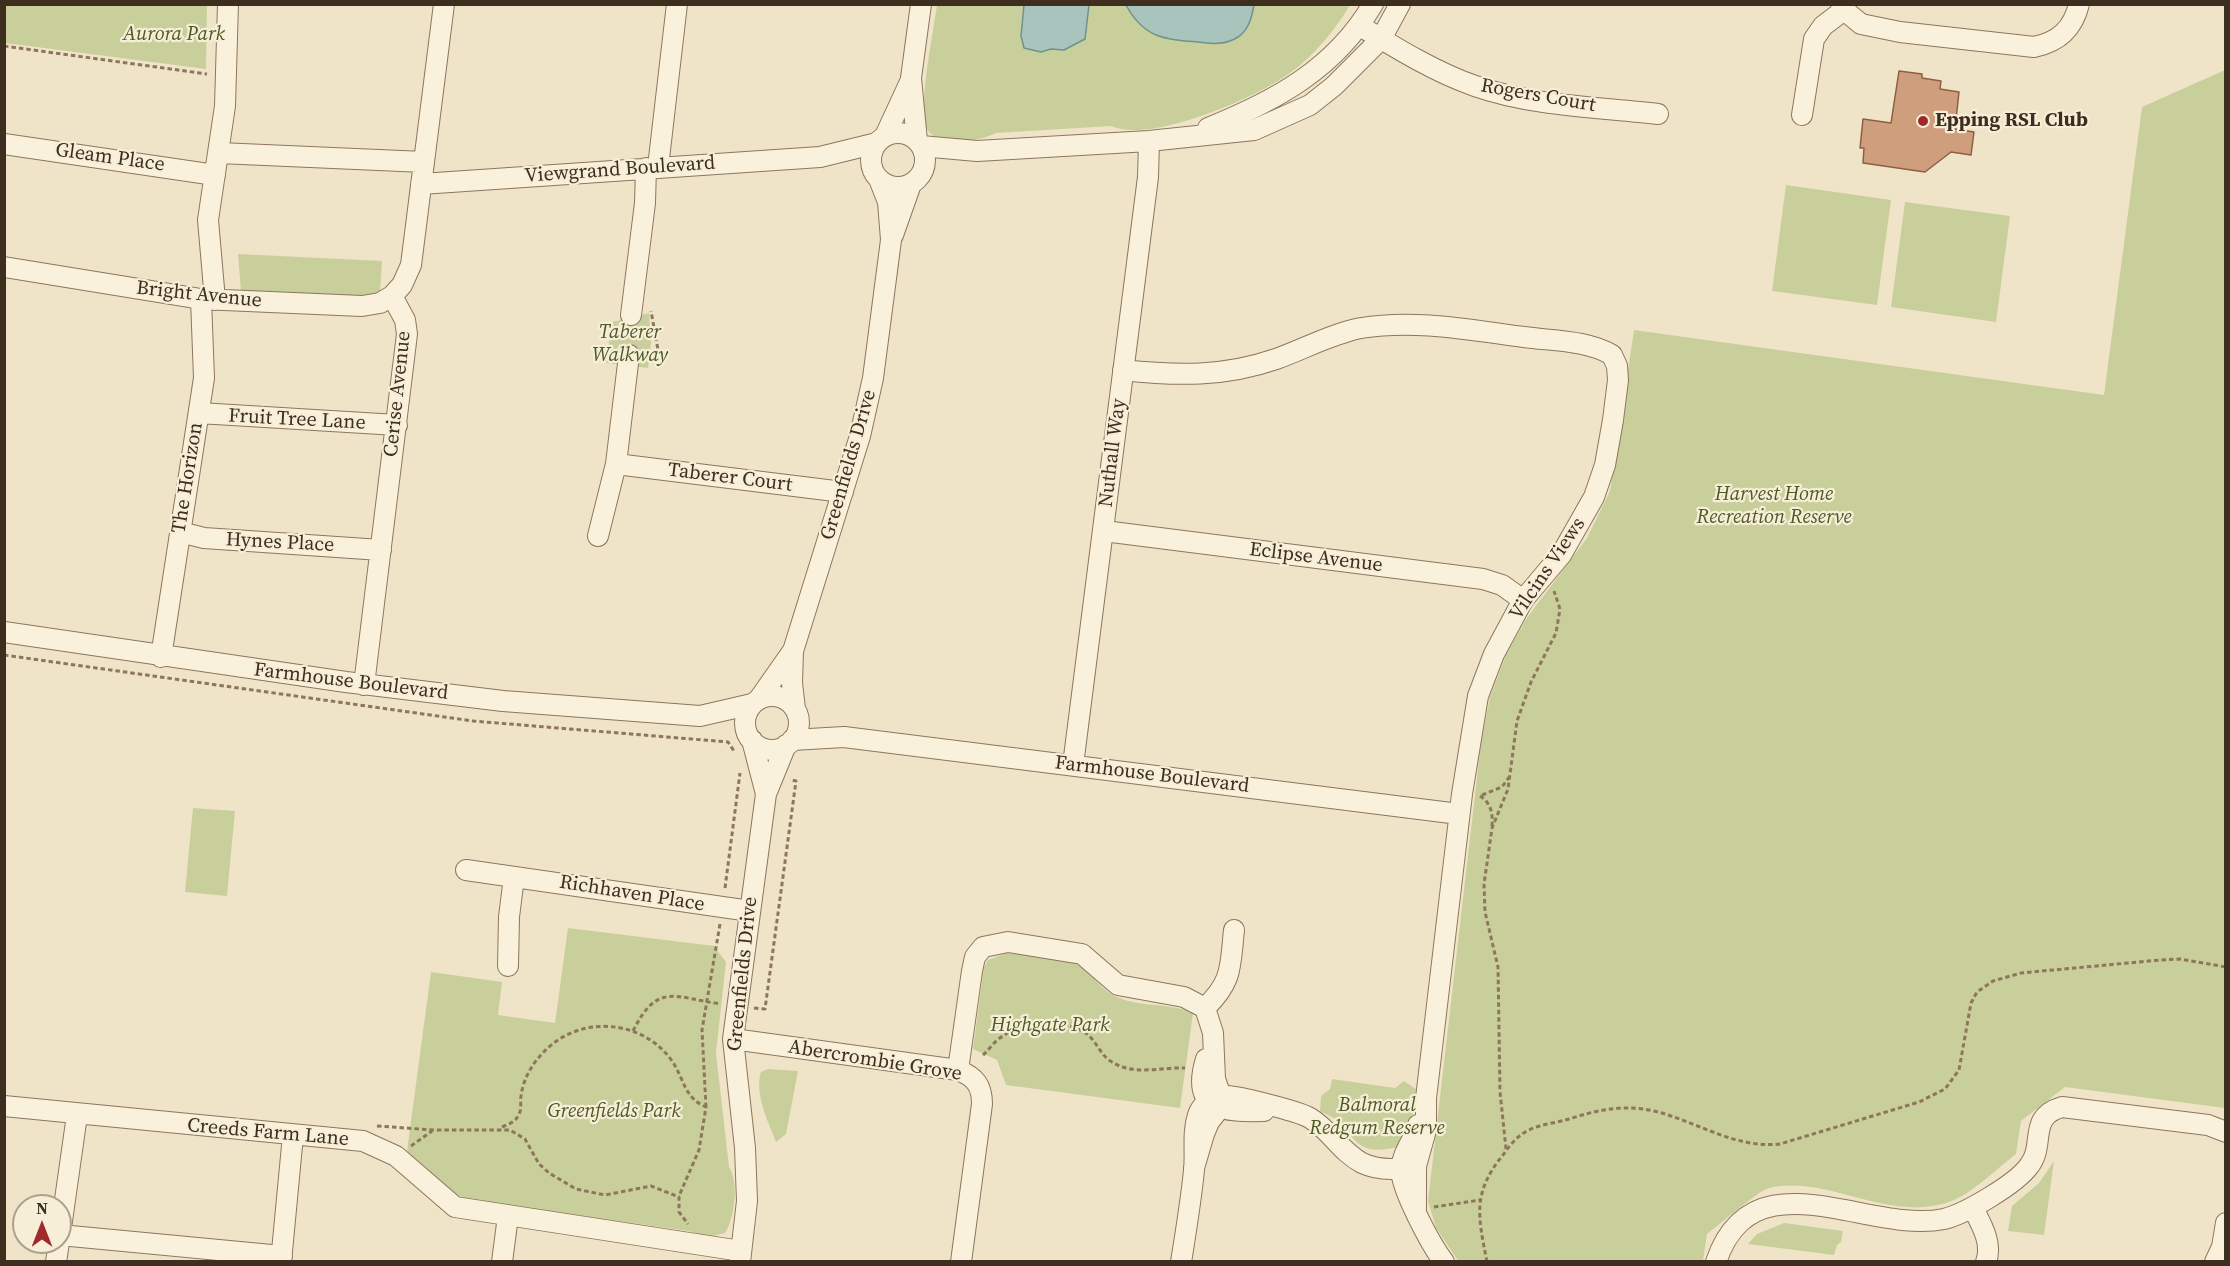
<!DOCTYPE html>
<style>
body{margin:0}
#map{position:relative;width:2230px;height:1266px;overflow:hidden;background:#f0e4c8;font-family:"Source Serif 4",serif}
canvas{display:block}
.frame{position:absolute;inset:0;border:6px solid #3d2e20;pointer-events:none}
.north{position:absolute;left:12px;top:1194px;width:60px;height:60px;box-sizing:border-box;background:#f7eed8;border:2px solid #ada18e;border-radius:50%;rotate:0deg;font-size:16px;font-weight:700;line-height:24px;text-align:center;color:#3d2e20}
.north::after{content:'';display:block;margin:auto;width:21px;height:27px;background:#9e2a2b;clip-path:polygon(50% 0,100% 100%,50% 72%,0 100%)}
</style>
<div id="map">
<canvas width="2230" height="1266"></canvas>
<div class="frame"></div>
<div class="north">N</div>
</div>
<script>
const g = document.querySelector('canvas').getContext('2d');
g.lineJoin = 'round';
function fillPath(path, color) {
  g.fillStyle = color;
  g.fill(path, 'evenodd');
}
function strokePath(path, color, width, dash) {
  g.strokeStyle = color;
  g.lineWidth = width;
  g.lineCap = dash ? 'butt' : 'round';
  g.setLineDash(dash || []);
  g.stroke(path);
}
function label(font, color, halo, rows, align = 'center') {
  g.font = font + ' "Source Serif 4",serif';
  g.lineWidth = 4.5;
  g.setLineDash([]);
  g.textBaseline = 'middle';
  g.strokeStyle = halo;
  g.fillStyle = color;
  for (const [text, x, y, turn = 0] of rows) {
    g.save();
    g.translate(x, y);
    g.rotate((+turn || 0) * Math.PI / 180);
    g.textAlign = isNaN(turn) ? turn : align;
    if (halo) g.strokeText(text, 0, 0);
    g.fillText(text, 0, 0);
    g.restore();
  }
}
const green = new Path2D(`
 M5 4 207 5 206 69 5 43Z
 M937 5H1350C1335 30 1314 56 1290 73 1256 98 1150 144 1111 126L996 133C982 140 970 141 955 141 944 141 933 139 927 129 917 113 934 27 937 5Z
 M2225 70V1108L2065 1087 2021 1121 2016 1154C1999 1167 1973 1192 1954 1200 1891 1226 1830 1174 1769 1188 1758 1191 1719 1225 1707 1234L1703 1261 1459 1262 1436 1228 1428 1201 1481 743 1490 697 1506 655 1526 619 1587 538 1610 491 1634 330 2104 395 2142 107Z
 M1786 185 1891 200 1877 305 1772 291Z
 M1905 202 2010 216 1996 322 1891 307Z
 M238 254 382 261 380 292 364 298 241 292Z
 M649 313 651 343 648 368 606 363 612 322Z
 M193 808 235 811 227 896 185 892Z
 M568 928 714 946 726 962 716 1053 729 1167C739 1182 735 1218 725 1233L709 1237 688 1231 471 1200 452 1193 407 1151 431 972 502 982 498 1015 555 1023Z
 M1006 953C1028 956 1059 954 1078 965 1093 973 1100 990 1117 997 1141 1008 1169 1002 1193 1013L1180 1108 1006 1085 997 1060 973 1049 984 967 988 960Z
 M768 1069 798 1071 786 1134 776 1142C768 1121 754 1094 761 1072Z
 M1332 1079 1395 1088 1404 1081 1416 1089 1411 1129 1401 1146C1345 1162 1357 1122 1320 1112L1321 1096 1330 1089Z
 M2054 1161 2044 1235 2008 1231 2012 1206 2039 1183Z
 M1784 1223 1843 1231 1841 1242 1837 1245 1834 1255 1748 1244 1757 1234Z`);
const water = new Path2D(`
 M1024 5H1089L1085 39 1064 50 1051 49 1041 52 1024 48 1021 36Z
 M1126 5H1254C1252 16 1249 30 1238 37 1226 45 1212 44 1198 42 1163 39 1144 38 1126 5Z`);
const building = new Path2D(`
 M1899 71 1922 74V78L1941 81 1940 89 1959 92 1955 129 1974 132 1971 155 1951 152 1925 172 1863 163 1864 148H1860L1863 119 1891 123Z`);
const path = new Path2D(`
 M4 46 207 74
 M648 359 658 350 651 311
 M4 655 473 721 728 742 734 751
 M1482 795 1502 787 1510 776
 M1480 796C1491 803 1493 813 1492 826
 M725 888 740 773
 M754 1008 765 1009 796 781 792 780
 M633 1031C658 981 675 998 721 1004
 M983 1055C990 1049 994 1041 1003 1036 1025 1021 1065 1018 1087 1034 1097 1042 1101 1056 1112 1062 1134 1076 1162 1067 1185 1068
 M706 1107 702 1030 720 924
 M377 1126 434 1130H510L525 1139 539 1164 549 1173 576 1189 605 1195 651 1186 679 1197V1212L688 1224
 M502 1127C509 1124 516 1122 519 1114 522 1109 520 1102 521 1096 524 1073 539 1053 558 1040 594 1016 646 1024 672 1061 684 1078 684 1098 706 1107L699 1150 679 1196
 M411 1146 432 1131
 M1506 1149 1500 1092 1498 967 1485 912 1484 884 1492 828 1508 789 1517 721 1531 682 1556 633 1560 609 1554 591
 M1434 1207 1480 1200
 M1487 1262C1478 1216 1472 1193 1503 1155 1510 1145 1518 1135 1529 1130 1541 1124 1556 1123 1569 1119 1597 1110 1624 1104 1654 1111 1696 1121 1735 1149 1780 1144L1919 1102 1945 1089 1959 1070 1971 1003 1977 992 1993 981 2021 973 2160 960 2180 959 2226 967`);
const minor = new Path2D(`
 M1844 10 1861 24 1900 32 2034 47C2059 42 2073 29 2079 4
 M1360 26C1396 48 1435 72 1475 86 1532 106 1598 107 1658 114
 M1802 115 1814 39 1823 26 1844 10 1841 4
 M1208 128C1275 101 1335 69 1373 4
 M871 160a27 27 0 1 1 54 0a27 27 0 1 1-54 0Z
 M885 136 909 84
 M917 141 911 78 921 4
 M4 144 215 175
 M921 146 977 151 1149 141 1254 130 1310 105 1334 86 1381 39 1400 4
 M219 153 424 162
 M658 167 677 4
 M421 184 820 157 877 143
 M893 235 911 184
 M4 267 201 299 362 306 380 303 392 296
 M215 300 208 220 225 106 228 4
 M631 315 645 203 646 168
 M1123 370C1177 376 1224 377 1276 359 1304 349 1331 334 1361 328 1415 319 1470 330 1524 337 1552 341 1587 340 1612 355L1617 366 1618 380 1613 420 1605 465 1594 497 1561 555 1523 600 1494 654 1478 696 1462 794 1426 1098V1130L1416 1166V1209
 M199 413 397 425
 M616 464 843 492
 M1104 531 1483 579 1502 585 1523 600
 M180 532 204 538 381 550
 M598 536 616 464 629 355
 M4 632 346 682 503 701 700 716 752 704
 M161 657 204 378 201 299
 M364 685 407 334 405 320 392 296 402 285 411 265 444 4
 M745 723a27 27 0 1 1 54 0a27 27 0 1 1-54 0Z
 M759 699 792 652
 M795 709 792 683 793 651 860 436 873 378 891 240 888 202 879 179
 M752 740 766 794
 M792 740 844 737 1459 814
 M1073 765 1148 177 1149 141
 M466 870 750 911
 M508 966 509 917 514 877
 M1205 1008C1233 981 1230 967 1234 930
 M733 1039 958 1070C975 1077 982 1085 982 1104L961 1262
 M1206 1059C1190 1111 1225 1112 1264 1111
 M958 1070 972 971 975 957 983 947 1008 942 1082 954 1118 985 1184 997 1205 1008 1213 1033 1215 1079 1221 1096 1219 1109 1209 1122 1204 1134 1194 1168
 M4 1106 363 1141 396 1156 455 1207 741 1251
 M1418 1125C1414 1140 1402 1153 1401 1169 1401 1189 1431 1245 1444 1262
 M1973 1208C1981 1224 1993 1243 1986 1262
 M60 1235 282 1256
 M60 1235 77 1115
 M56 1262 59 1242
 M281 1262 293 1135
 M502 1262 508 1216
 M740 1262 747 1201 745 1148 733 1039 766 794 786 745
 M1181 1262C1186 1231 1191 1201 1194 1170 1196 1152 1192 1133 1198 1115 1201 1106 1211 1097 1221 1096 1233 1094 1300 1112 1310 1118 1330 1130 1341 1152 1362 1163 1379 1171 1398 1170 1416 1166
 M1716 1262C1753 1152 1868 1235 1944 1219 1965 1214 2016 1184 2029 1166 2046 1145 2027 1117 2062 1107L2208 1125 2226 1132
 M2215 1262 2222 1247 2226 1223`);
const markers = [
 [1923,121,6,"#9e2a2b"]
];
const parkNames = [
 ["Aurora Park",174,35],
 ["Taberer",630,333],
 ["Walkway",630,356],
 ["Harvest Home",1774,495],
 ["Recreation Reserve",1774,518],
 ["Highgate Park",1050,1026],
 ["Balmoral",1377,1106],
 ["Redgum Reserve",1377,1129],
 ["Greenfields Park",614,1112]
];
const streetNames = [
 ["Rogers Court",1538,96,10],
 ["Gleam Place",110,158,8],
 ["Viewgrand Boulevard",620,170,-4],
 ["Bright Avenue",199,295,6],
 ["Cerise Avenue",398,394,-84],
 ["Fruit Tree Lane",297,420,3],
 ["Nuthall Way",1113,453,-83],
 ["Greenfields Drive",849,465,-74],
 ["The Horizon",188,478,-81],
 ["Taberer Court",730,478,7],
 ["Hynes Place",280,543,3],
 ["Eclipse Avenue",1316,558,7],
 ["Vilcins Views",1548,569,-56],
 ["Farmhouse Boulevard",351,682,7],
 ["Farmhouse Boulevard",1152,775,7],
 ["Richhaven Place",632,894,9],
 ["Greenfields Drive",743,974,-84],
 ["Abercrombie Grove",875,1061,9],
 ["Creeds Farm Lane",268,1133,5]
];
const poiNames = [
 ["Epping RSL Club",1935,121]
];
fillPath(green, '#c9cf9b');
fillPath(water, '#a9c4bc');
strokePath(water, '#6f938a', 1.5);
fillPath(building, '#cf9f7d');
strokePath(building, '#8d5f41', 1.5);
strokePath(minor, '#8d765c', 22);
strokePath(path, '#8d765c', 3, [4.5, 3]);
strokePath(minor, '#faf1dc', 20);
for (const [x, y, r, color] of markers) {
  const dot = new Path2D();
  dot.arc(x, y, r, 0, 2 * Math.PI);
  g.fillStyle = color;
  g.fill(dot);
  strokePath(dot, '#f7eed8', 2);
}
label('italic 20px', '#4d5a26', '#f7eed8', parkNames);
label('20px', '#3d2e20', '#f7eed8', streetNames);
label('bold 20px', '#3d2e20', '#f7eed8', poiNames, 'left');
</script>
